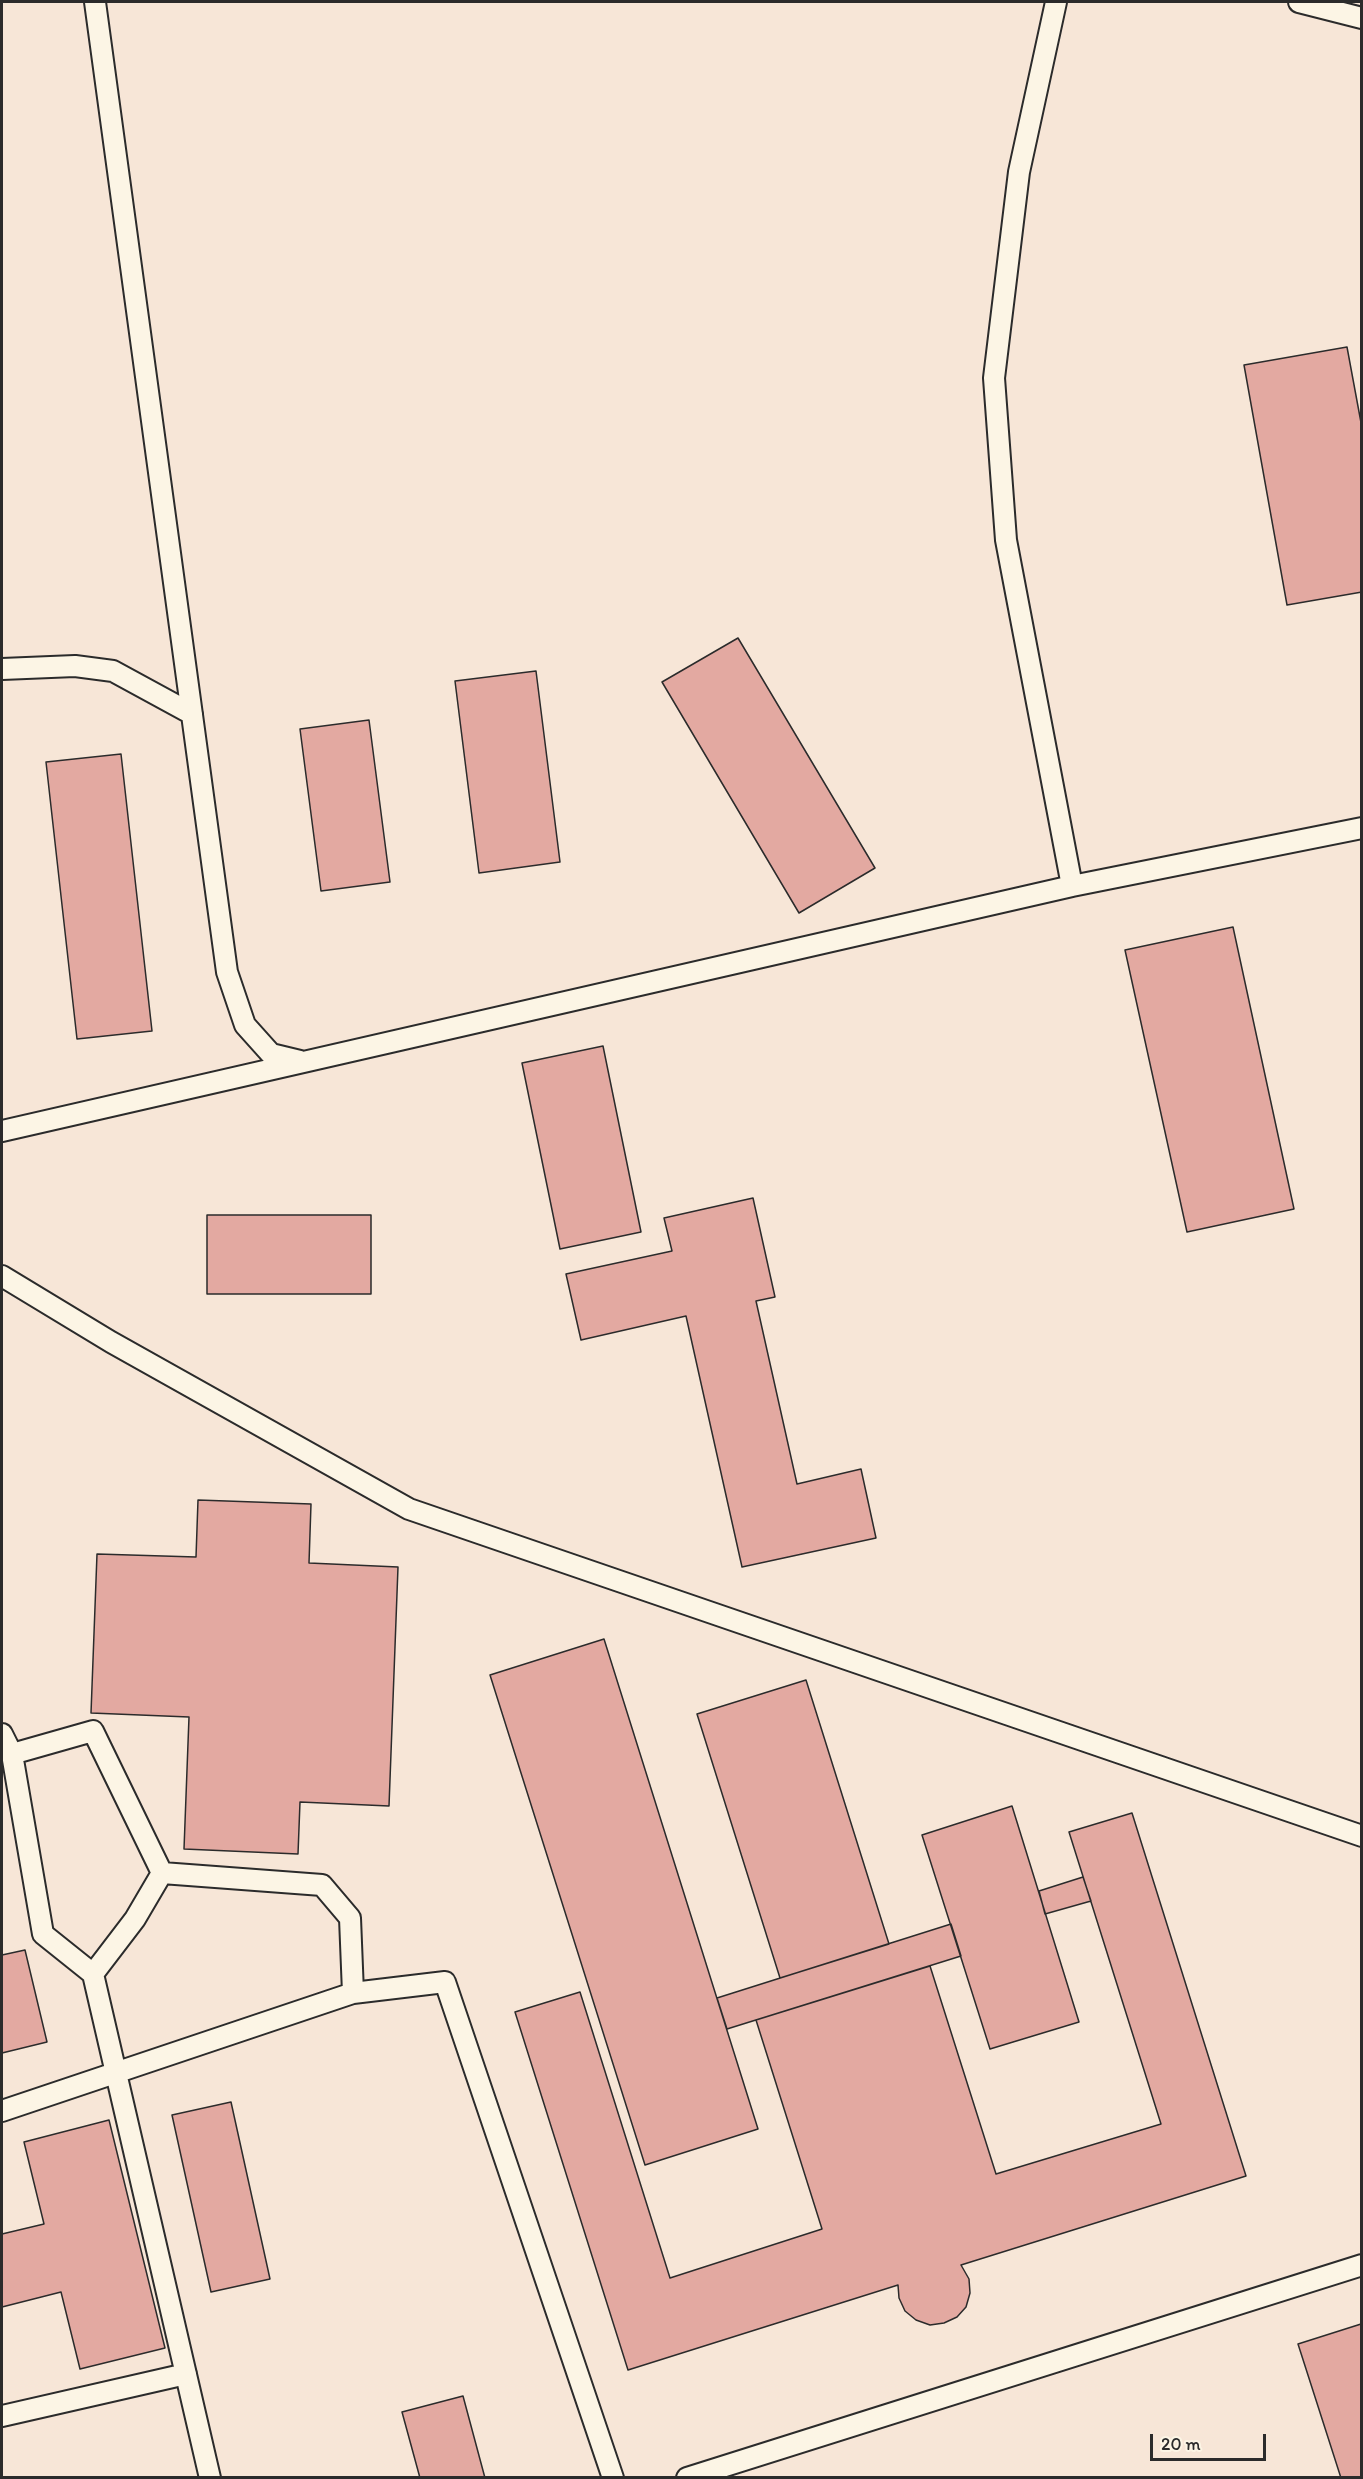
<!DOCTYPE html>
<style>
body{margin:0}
#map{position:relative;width:1363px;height:2479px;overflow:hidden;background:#f7e6d7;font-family:Itim,sans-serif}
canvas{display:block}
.frame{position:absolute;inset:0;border:3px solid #2b2b2b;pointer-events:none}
.scale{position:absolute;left:1150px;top:2434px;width:116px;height:27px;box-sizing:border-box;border:3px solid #2b2b2b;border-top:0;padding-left:8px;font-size:18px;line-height:21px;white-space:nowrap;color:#2b2b2b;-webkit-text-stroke:4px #fcf5e5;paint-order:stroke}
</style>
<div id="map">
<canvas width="1363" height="2479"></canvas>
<div class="frame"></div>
<div class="scale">20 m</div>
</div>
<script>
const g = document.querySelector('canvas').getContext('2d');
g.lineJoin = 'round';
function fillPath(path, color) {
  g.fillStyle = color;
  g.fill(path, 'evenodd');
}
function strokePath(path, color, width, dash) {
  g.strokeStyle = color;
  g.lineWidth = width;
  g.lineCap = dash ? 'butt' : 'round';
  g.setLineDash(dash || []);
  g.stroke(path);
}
const building = new Path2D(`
 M1347 347 1362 428V592L1287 605 1244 365Z
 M738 638 875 868 799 913 662 682Z
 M536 671 560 862 479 873 455 681Z
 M369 720 390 882 321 891 300 729Z
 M121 754 152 1031 77 1039 46 762Z
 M1233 927 1294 1209 1187 1232 1125 950Z
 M603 1046 641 1232 560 1249 522 1063Z
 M753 1198 775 1297 756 1301 797 1484 861 1469 876 1538 742 1567 686 1316 581 1340 566 1274 672 1251 664 1218Z
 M207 1215H371V1294H207Z
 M198 1500 311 1504 309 1563 398 1567 389 1806 300 1802 298 1854 184 1849 189 1717 91 1713 97 1554 196 1557Z
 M604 1639 758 2129 645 2165 490 1675Z
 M806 1680 889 1944 780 1978 697 1714Z
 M1012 1806 1079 2022 990 2049 922 1835Z
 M1132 1813 1246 2176 961 2265 969 2279 970 2293 966 2307 957 2317 944 2323 930 2325 916 2320 905 2311 899 2298 898 2285 628 2370 515 2012 580 1992 670 2278 822 2229 756 2020 930 1966 996 2174 1161 2124 1069 1832Z
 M1083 1877 1091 1901 1045 1914 1039 1891Z
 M951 1924 961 1956 727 2029 717 1998Z
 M25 1950 47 2042 2 2053V1955Z
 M231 2102 270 2279 211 2292 172 2115Z
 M109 2120 165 2348 80 2369 61 2292 2 2307V2234L44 2224 24 2142Z
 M1361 2324 1362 2478H1341L1298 2344Z
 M463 2396 485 2478H420L402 2412Z`);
const service = new Path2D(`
 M95 2 227 972 245 1025 271 1054 300 1061
 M1056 2 1019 172 994 378 1006 540 1072 886
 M1299 2 1362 18
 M2 669 75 666 113 671 192 714
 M2 1131 1072 886 1362 828
 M2 1276 111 1342 409 1509 1362 1836
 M93 1731 162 1873 135 1919 93 1974 43 1934 12 1754Z
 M2 1734 12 1754
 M162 1873 322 1885 350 1918 353 1993 445 1982 613 2478
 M93 1974 210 2478
 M2 2111 353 1993
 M2 2416 186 2374
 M687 2478 1362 2265`);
fillPath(building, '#e3a9a1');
strokePath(building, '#2b2b2b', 1.5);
strokePath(service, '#2b2b2b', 24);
strokePath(service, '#fcf5e5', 20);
</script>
